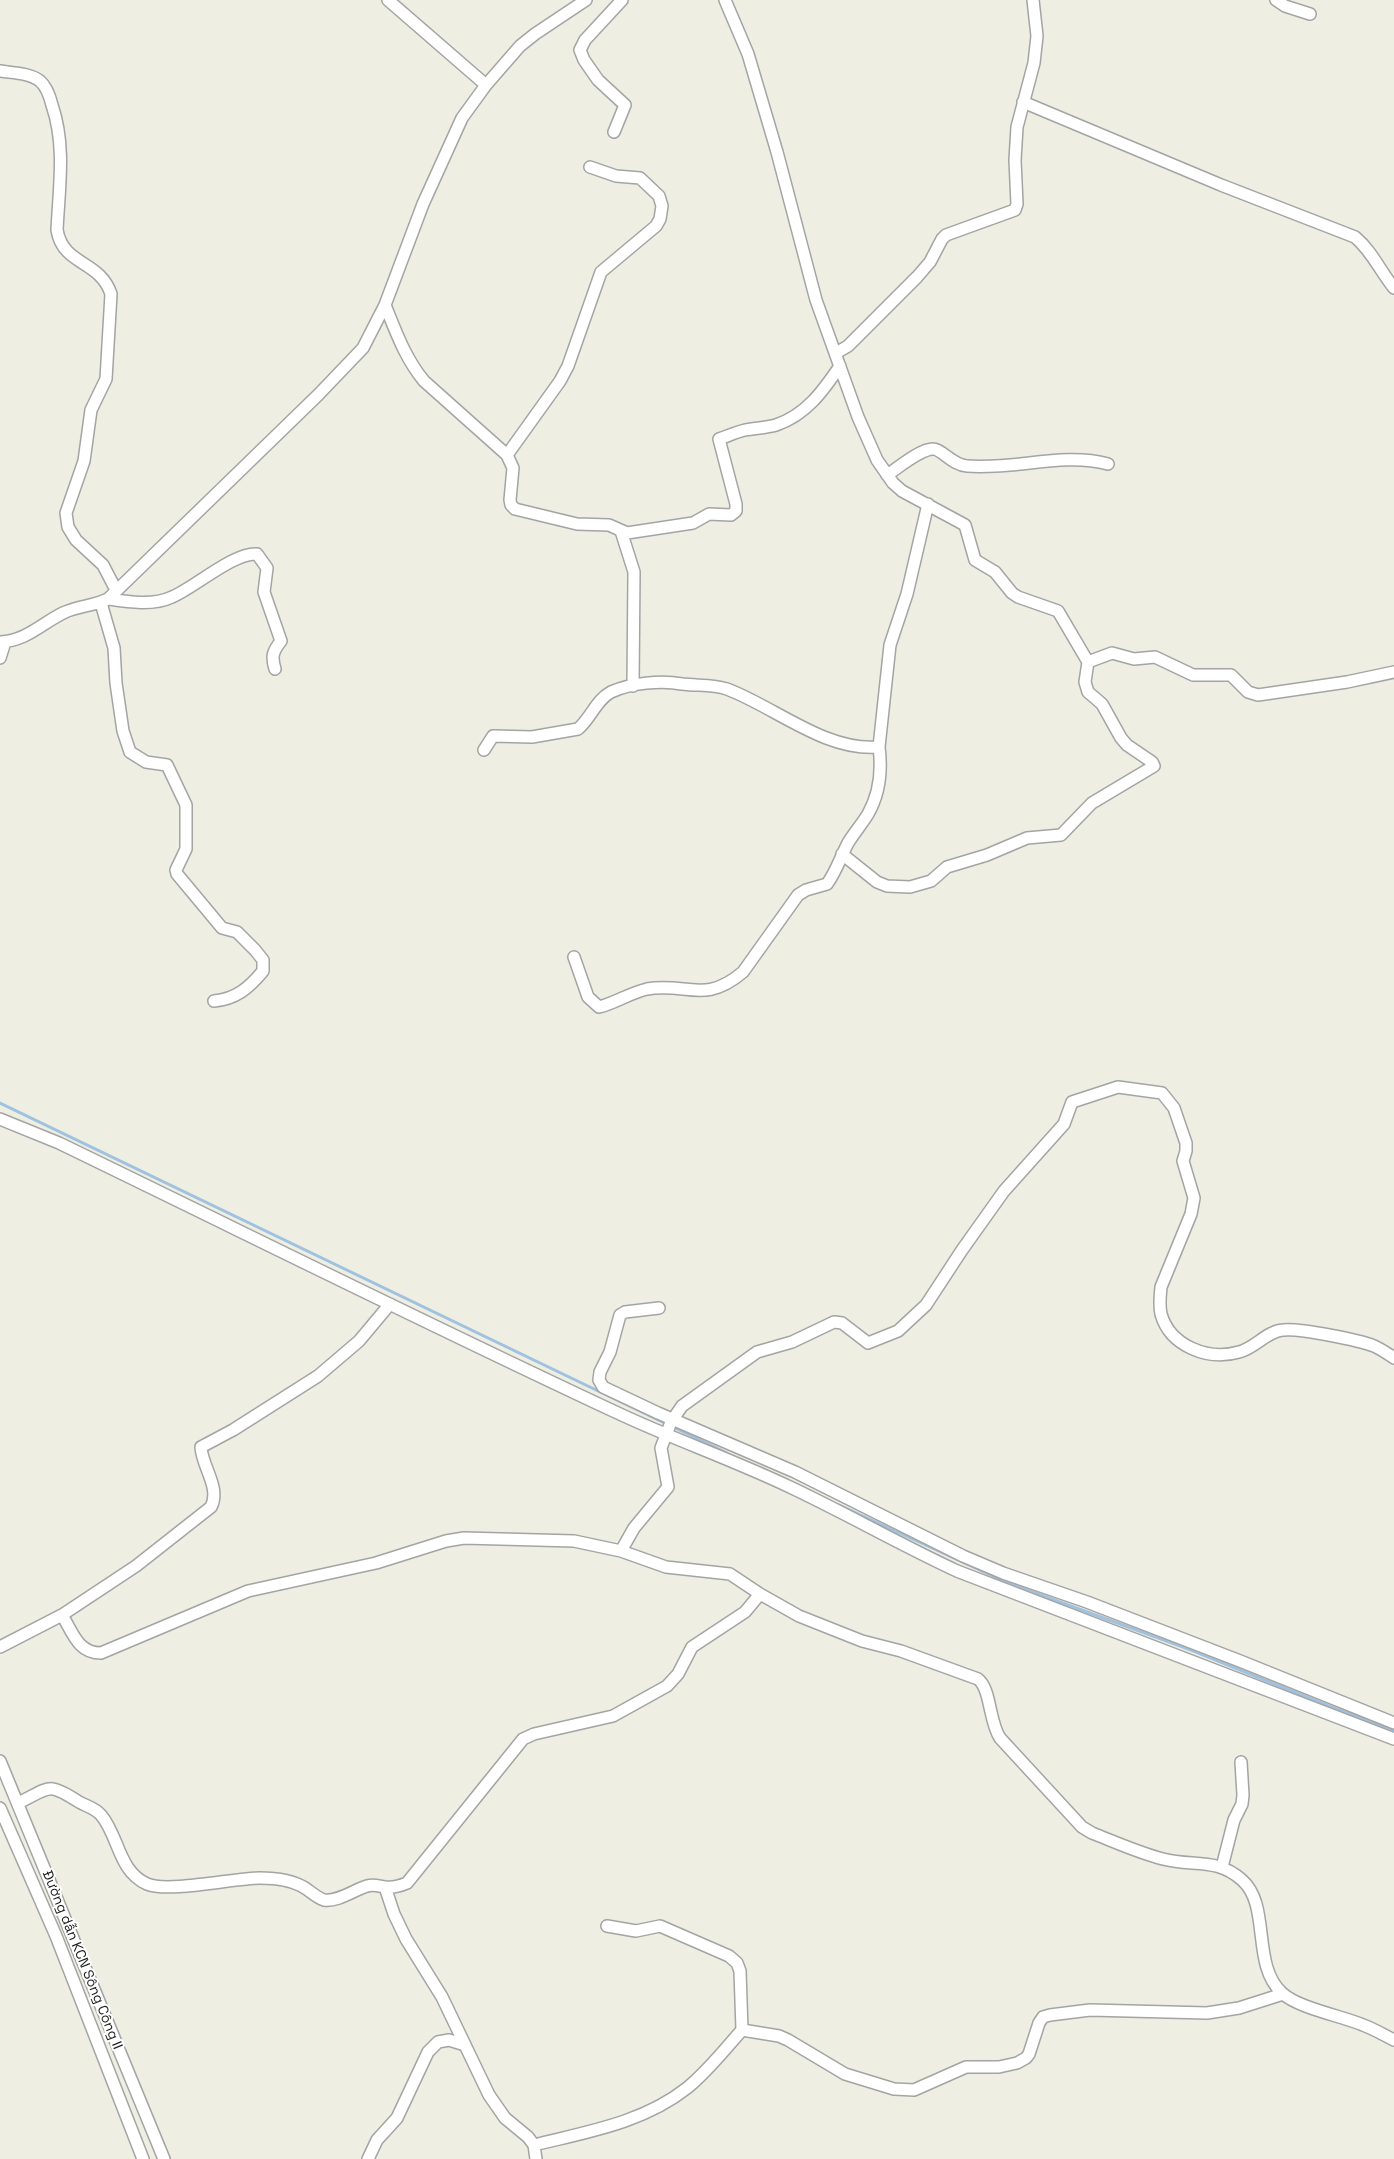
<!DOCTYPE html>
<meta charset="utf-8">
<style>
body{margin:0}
canvas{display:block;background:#efeee2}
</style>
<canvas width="1394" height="2159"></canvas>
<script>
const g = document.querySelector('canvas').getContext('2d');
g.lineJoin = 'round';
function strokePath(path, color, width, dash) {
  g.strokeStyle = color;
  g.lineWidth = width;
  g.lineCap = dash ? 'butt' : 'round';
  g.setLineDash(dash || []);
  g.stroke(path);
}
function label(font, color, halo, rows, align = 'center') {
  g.font = font + ' "Space Grotesk",sans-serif';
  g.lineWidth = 4;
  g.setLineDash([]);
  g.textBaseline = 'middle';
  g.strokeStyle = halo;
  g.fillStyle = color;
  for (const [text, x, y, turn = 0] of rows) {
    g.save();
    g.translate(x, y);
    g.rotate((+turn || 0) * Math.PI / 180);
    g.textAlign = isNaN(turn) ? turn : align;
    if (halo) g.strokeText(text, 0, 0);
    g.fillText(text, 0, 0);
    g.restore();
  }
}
const stream = new Path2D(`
 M0 1103 727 1453
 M839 1505 1008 1583 1191 1650 1331 1707 1394 1730`);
const minor = new Path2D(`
 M388 0 486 85
 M725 0 748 54 777 152 816 300 858 417 877 460 893 483 902 491 965 525 975 560 995 572 1012 593 1018 597 1058 611 1088 662
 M1276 0 1285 6 1310 14
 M0 71C13 73 30 73 40 81 47 87 50 97 52 105 66 146 59 188 57 230 63 266 100 260 111 294L106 379 91 410 84 461 66 513 68 527 76 540 103 565 116 590
 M1023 102 1221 185 1355 237C1372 251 1380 271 1394 288
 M614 132 625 105 598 80 584 60 580 50 585 40 622 0
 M385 305C396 332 405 358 424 381L507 455 513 468 510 500 511 505 515 509 577 524 609 525 627 533 693 523 709 514 731 515 736 511V504L719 439C728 436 736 432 745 430 755 428 766 428 776 425 806 415 823 391 840 366
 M836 353 848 346 917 277 930 262 942 239 946 235 1015 210 1017 204 1015 160 1017 127 1034 63 1037 36 1033 0
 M507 455 560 381 568 366 601 272 656 226 660 219 662 206 659 196 640 178 616 176 590 167
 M887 475C898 468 920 449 933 449 942 449 952 465 967 466 1014 470 1063 452 1108 464
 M621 531 634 572 633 686
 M108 599C128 602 153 606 172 597 194 588 234 552 257 554L267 568 264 592 281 641C273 651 271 656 275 669
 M101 603 114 648 116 683 123 731 130 752 146 762 167 765 186 805V849L176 870 177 874 222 928 237 932 255 950 263 960V971C249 988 236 999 214 1001
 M0 642C26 641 41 624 63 613 77 606 94 606 108 599L318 395 363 348 385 305 423 204 462 118 486 85 520 46 535 34 586 0
 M0 658 5 642
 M1088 662 1112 653 1134 659 1155 657 1193 675H1231L1248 692 1258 695 1347 682 1394 672
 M484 750 493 736 532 737 578 729C591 718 596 700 611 692 631 683 661 680 682 684 697 686 713 684 727 689 775 707 826 752 879 747
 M842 854 877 882 887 886 910 887 931 881 947 867 987 855 1027 838 1061 835 1092 803 1154 766 1152 762 1127 745 1121 738 1102 704 1088 692 1085 682 1088 662
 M574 957 588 997 599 1007C615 1003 630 993 647 989 687 982 704 1005 743 972L798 895 806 890 827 884C836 872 841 856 848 843 854 833 862 824 868 814 880 793 882 770 879 747L890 645 907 594 928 504
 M0 1119 59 1143C247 1234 433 1327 622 1415 678 1441 736 1461 792 1488 847 1514 901 1545 957 1571L1394 1739
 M659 1308 625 1312 620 1315 610 1352 600 1372 599 1380 603 1387 658 1413 795 1472 963 1556 1003 1573 1087 1602 1240 1661 1394 1723
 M621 1551 634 1528 668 1487 661 1448 671 1422 682 1406 757 1352 792 1342 834 1322 842 1323 868 1343 898 1331 926 1305 962 1250 1004 1191 1064 1124 1072 1102 1118 1087 1162 1093 1174 1108 1186 1143V1151L1183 1161 1194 1198 1191 1214 1161 1287C1160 1296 1159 1305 1161 1314 1170 1346 1208 1361 1239 1352 1255 1348 1267 1331 1283 1330 1299 1328 1359 1340 1374 1346 1381 1349 1388 1354 1394 1358
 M62 1615C73 1633 78 1653 101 1653L248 1591 376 1563 446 1541 464 1538 574 1541 621 1551 666 1567 730 1574 760 1594 799 1616 862 1641 901 1651 978 1679C991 1689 989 1722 1000 1738L1082 1827 1092 1833C1115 1842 1139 1853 1163 1859 1193 1867 1216 1857 1242 1880 1271 1905 1251 1965 1282 1993 1298 2008 1342 2016 1363 2025 1374 2029 1384 2035 1394 2040
 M0 1647 62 1615 136 1566 211 1507C221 1488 202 1467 201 1447L233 1430 318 1376 359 1341 390 1304
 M0 1761 164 2159
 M18 1803C50 1788 47 1781 79 1802 86 1806 95 1808 101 1815 119 1836 118 1871 147 1884 168 1893 235 1878 260 1878 274 1878 292 1880 305 1888 310 1891 317 1898 324 1900 338 1902 354 1890 367 1886 374 1884 378 1886 385 1887 393 1888 400 1886 407 1883L523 1739 534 1734 613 1716 667 1686 678 1674 692 1647 745 1612 760 1594
 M0 1808 56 1936 143 2159
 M1222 1867 1234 1820 1242 1804 1243 1795 1241 1762
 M385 1887 394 1914 406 1939 442 1997 489 2095 505 2118 528 2137 534 2145 536 2159
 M742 2030 779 2036 788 2040 845 2074 894 2089 914 2090 966 2067H999L1017 2063 1026 2058 1029 2054 1039 2023 1043 2017 1050 2015 1090 2010 1207 2013 1239 2008 1283 1994
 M534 2145C586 2132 643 2123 687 2088 707 2072 725 2049 742 2030L740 1971 737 1963 729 1956 660 1926 636 1931 607 1926
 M368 2159 377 2140 397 2118 428 2052 438 2042 449 2040 465 2045`);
const streetNames = [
 ["Đường dẫn KCN Sông Công II",82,1960,68]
];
strokePath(stream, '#9fc2e1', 3);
strokePath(minor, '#a4a4a4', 14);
strokePath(minor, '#fff', 11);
label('14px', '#1d1d1d', '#fff', streetNames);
</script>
